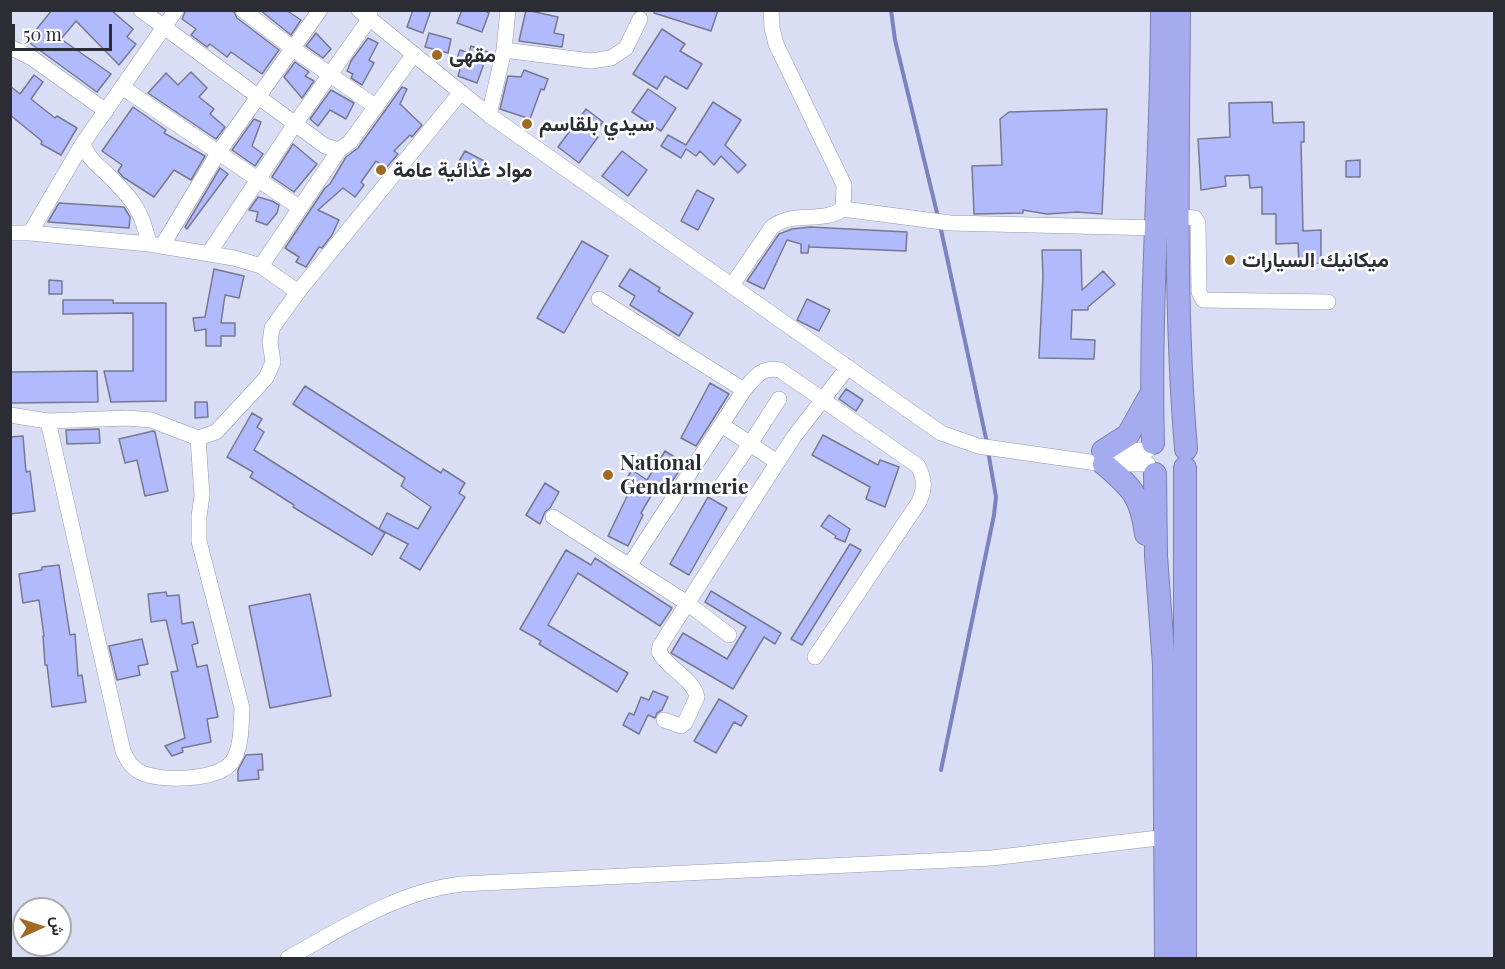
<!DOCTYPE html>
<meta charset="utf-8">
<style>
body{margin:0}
#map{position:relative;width:1505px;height:969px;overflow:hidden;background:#dadef5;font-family:"Playfair Display",Vazirmatn,serif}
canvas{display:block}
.frame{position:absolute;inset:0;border:12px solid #2b2c34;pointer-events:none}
.north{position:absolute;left:12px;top:897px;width:60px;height:60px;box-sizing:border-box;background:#fff;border:2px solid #aaabae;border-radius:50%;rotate:87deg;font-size:16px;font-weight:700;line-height:24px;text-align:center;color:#2b2c34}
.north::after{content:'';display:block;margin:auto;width:21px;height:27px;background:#a06a24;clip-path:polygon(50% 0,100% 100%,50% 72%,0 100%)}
.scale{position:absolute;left:12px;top:24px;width:100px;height:27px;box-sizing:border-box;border:3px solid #2b2c34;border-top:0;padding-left:8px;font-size:18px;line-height:21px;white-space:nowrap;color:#2b2c34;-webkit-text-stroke:4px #fff;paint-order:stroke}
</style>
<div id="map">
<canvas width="1505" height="969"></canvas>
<div class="frame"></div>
<div class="north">ش</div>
<div class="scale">50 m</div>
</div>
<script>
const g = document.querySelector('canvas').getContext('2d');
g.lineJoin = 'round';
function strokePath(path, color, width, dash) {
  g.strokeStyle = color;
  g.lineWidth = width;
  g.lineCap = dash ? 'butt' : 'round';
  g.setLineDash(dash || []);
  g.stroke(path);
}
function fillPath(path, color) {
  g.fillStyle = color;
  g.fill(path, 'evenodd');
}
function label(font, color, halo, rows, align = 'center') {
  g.font = font + ' "Playfair Display",Vazirmatn,serif';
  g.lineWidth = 5;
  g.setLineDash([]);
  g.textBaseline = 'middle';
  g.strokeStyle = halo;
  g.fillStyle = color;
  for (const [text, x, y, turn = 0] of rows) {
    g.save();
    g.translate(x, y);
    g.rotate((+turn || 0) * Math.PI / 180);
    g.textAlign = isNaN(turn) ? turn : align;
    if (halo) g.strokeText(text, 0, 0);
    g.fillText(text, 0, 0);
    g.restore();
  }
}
const stream = new Path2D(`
 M891 10 895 40 938 217
 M940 225 987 443
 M941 770 994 515 996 497 988 451`);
const building = new Path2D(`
 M52 10H111L133 29 127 37 136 44 119 65 76 21 61 39 111 74 97 92 27 41Z
 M186 10H233L237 18 279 50 262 74 231 52 227 57 210 44 207 47 191 35 196 29 182 19Z
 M260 10H286L301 20 291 35Z
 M413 10H431L423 33 407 27Z
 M462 10H484L489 13 482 32 457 23Z
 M526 10 558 17 554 33 564 35 562 47 519 41Z
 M655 10H718L711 31 654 13Z
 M662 29 685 44 680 51 702 64 687 89 665 76 657 89 633 74Z
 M316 33 331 49 323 58 306 46Z
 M429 33 451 39 448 53 425 47Z
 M368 38 378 43 369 60 374 63 362 85 351 78 353 74 347 71 351 61Z
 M471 46 488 52 477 83 458 76 461 66 455 64 460 50 469 53Z
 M295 62 309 72 305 76 314 81 302 98 284 77Z
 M524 70 548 79 544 90 541 89 530 119 500 109 508 76 521 77Z
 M191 72 207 88 199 97 214 109 210 114 225 127 216 139 148 93 166 73 178 85Z
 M34 75 43 82 31 99 55 118 57 116 77 128 61 155 41 144 42 141 10 115V86L20 94Z
 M402 87 407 89 400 104 422 125 412 137 410 135 394 151 398 154 386 168 376 161 361 182 364 185 355 197 343 188 318 210 339 220 332 235 322 248 319 247 306 267 296 262 299 257 285 248 325 188 330 184 346 157 358 148Z
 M648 89 676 108 661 131 632 112Z
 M331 90 354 103 346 119 330 110 318 126 310 119Z
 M713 102 741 120 725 145 746 165 738 173 721 156 714 165 700 151 696 156 686 149 681 158 661 146 668 135 686 145Z
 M1272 102 1273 123 1304 122V142H1301L1303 231 1321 230V263L1299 264 1298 243 1276 244V214H1262V187L1250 188 1249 175 1225 176 1226 186 1201 190 1198 139 1230 137 1229 103Z
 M133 107 166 130 164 133 205 156 191 180 174 170 154 197 123 177 118 171 122 165 102 151Z
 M586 109 603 122 594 134 598 137 579 163 558 147Z
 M1107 109 1102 214 1077 212 1047 214 1023 210V213L974 214 972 166 1002 165 1000 119 1009 112Z
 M254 119 261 122 252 146 263 154 255 166 232 150Z
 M293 144 317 164 294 192 272 177Z
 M465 151 488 163 482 175 458 163Z
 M622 151 647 170 628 196 602 176Z
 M1360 160V177H1346V161Z
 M220 168 228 174 187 229 185 227Z
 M697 190 714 199 698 230 681 221Z
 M258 197 272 201 279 205 277 213 267 225 256 221 258 212 249 210Z
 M59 203 124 207 130 217 129 228 48 222Z
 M810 227 907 232 906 251 810 247 809 245 808 253H801V244L787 240 764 289 747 281 779 234 792 229Z
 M582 241 608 256 564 333 537 318Z
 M1042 250H1081L1082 290 1103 271 1115 284 1088 307V310H1072L1071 339 1095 340 1094 359 1039 358 1043 277Z
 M214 269 244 276 239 298 225 295 221 323H235V336H221V346H206V329L195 331 193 318 205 317Z
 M630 269 660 288 658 291 693 313 679 336 630 305 635 296 619 286Z
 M49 280 62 281V294H49Z
 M807 299 830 310 819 331 797 320Z
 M63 300H113V303H166V401L111 402 104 371H133V313L63 314Z
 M97 371 98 402 10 403V372Z
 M710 383 729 394 696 446 681 438Z
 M305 386 441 473 443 469 465 483 459 493 465 497 420 570 400 558 408 544 379 529 387 513 418 529 431 507 401 486 405 478 293 404Z
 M846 389 863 400 856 411 839 399Z
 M195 402H207L208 417 195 418Z
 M252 413 262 419 257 427 264 432 254 450 385 533 372 555 293 507 294 505 250 477 253 472 227 457Z
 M99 429 100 443 67 444 66 430Z
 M153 431 155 432 168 491 145 496 137 460 125 463 119 439Z
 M823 435 878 465 880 460 899 467 885 507 866 499 870 487 812 455Z
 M23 436 26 472 30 471 35 511 10 514V437Z
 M665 451 684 463 664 494 655 489 641 513 643 515 628 546 608 536 630 490 622 486 632 470 647 480Z
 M545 483 559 492 550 508 545 512 540 524 526 515Z
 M708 497 727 508 689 575 670 564Z
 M829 515 850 529 845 542 835 538 836 536 821 526Z
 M850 544 861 550 802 645 791 639Z
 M566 550 591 565 595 558 672 608 660 626 578 573 548 625 628 673 617 692 539 644 541 641 520 629Z
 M59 565 70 635 75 634 78 676 82 675 86 702 52 707 47 665H45L43 636H44L39 600 23 603 19 574 42 570V567Z
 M711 591 781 633 775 644 764 637 733 689 671 653 683 633 727 659 746 627 705 602Z
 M166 592 167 596 179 595 182 624 193 622 198 643 192 645 197 667 207 665 218 717 207 719 211 742 182 748 183 752 172 756 165 746 185 738 171 672 178 671 166 620 151 622 148 594Z
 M310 594 331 696 270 708 249 606Z
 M142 639 148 664 138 666 140 675 117 680 109 646Z
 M653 691 668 697 662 710 657 713 655 718 648 715 639 734 623 725 629 713 634 715 641 697 649 700Z
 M719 699 747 716 741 726 734 722 716 753 694 741Z
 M262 754 263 770H258L259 779 238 781V770L246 755Z`);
const minor = new Path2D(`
 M141 10 325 146 339 150 350 142 414 54
 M243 10 292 48 376 107
 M359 10 489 115 941 433 978 446 1104 464H1148
 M10 47 32 58 106 111
 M504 50 591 61 611 58 626 48 640 19
 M122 87 300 208
 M489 115 504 50 508 10
 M843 209 950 223 1157 228
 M1178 217 1195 218 1198 223 1199 292 1203 300 1328 302
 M10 233H30L149 244 234 258 261 266 298 292 461 92
 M30 233 83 143
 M149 244C142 210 133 200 109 176 98 165 87 158 83 143L176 10
 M162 246 218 153 320 10
 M209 253 295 124 370 18V10
 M261 266 339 150
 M732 285 772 227C794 210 821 224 843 209L844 185 776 44 772 28 771 10
 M599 299 744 390C755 377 762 366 780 370L918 466C925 480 925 488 919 502L815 657
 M10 415 48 421 127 418 151 420 198 438 216 432 266 378 273 362 270 342 272 328 298 292
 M48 421 123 751C127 760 131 767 140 772 160 782 217 781 232 762 242 748 241 724 242 708L199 541V516L202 496 198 438
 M722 425 777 462
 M1106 451 1148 450
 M719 489 750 444 779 399
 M553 517 687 603 729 635
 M629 566 744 390
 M664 720 681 726 685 723 697 697C693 678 668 669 659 652L660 646 793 438 848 367
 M288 958C343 928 398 891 462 884L992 858 1166 837`);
const highway = new Path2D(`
 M1179 10C1178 156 1174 303 1186 449
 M1153 443C1149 299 1162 154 1162 10
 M1103 451 1128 435 1151 394
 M1104 464C1132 488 1141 496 1146 534
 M1185 468V958
 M1155 474 1156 556 1164 665 1166 958`);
const markers = [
 [437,55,6,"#a06a24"],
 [527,124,6,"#a06a24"],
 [381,170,6,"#a06a24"],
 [1230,260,6,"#a06a24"],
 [608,475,6,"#a06a24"]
];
const poiNames = [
 ["مقهى",449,55],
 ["سيدي بلقاسم",539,124],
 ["مواد غذائية عامة",393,170],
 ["ميكانيك السيارات",1242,260],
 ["National",620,463],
 ["Gendarmerie",620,487]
];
strokePath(stream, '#7c81bf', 4);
fillPath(building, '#b2bafe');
strokePath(building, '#76798e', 1.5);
strokePath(minor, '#9498ad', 16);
strokePath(highway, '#7a7fae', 24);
strokePath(minor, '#fff', 15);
strokePath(highway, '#a4acef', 22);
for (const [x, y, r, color] of markers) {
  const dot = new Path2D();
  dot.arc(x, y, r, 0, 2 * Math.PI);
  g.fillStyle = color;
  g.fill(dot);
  strokePath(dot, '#fff', 2);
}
label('bold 21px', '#2b2c34', '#fff', poiNames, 'left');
</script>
